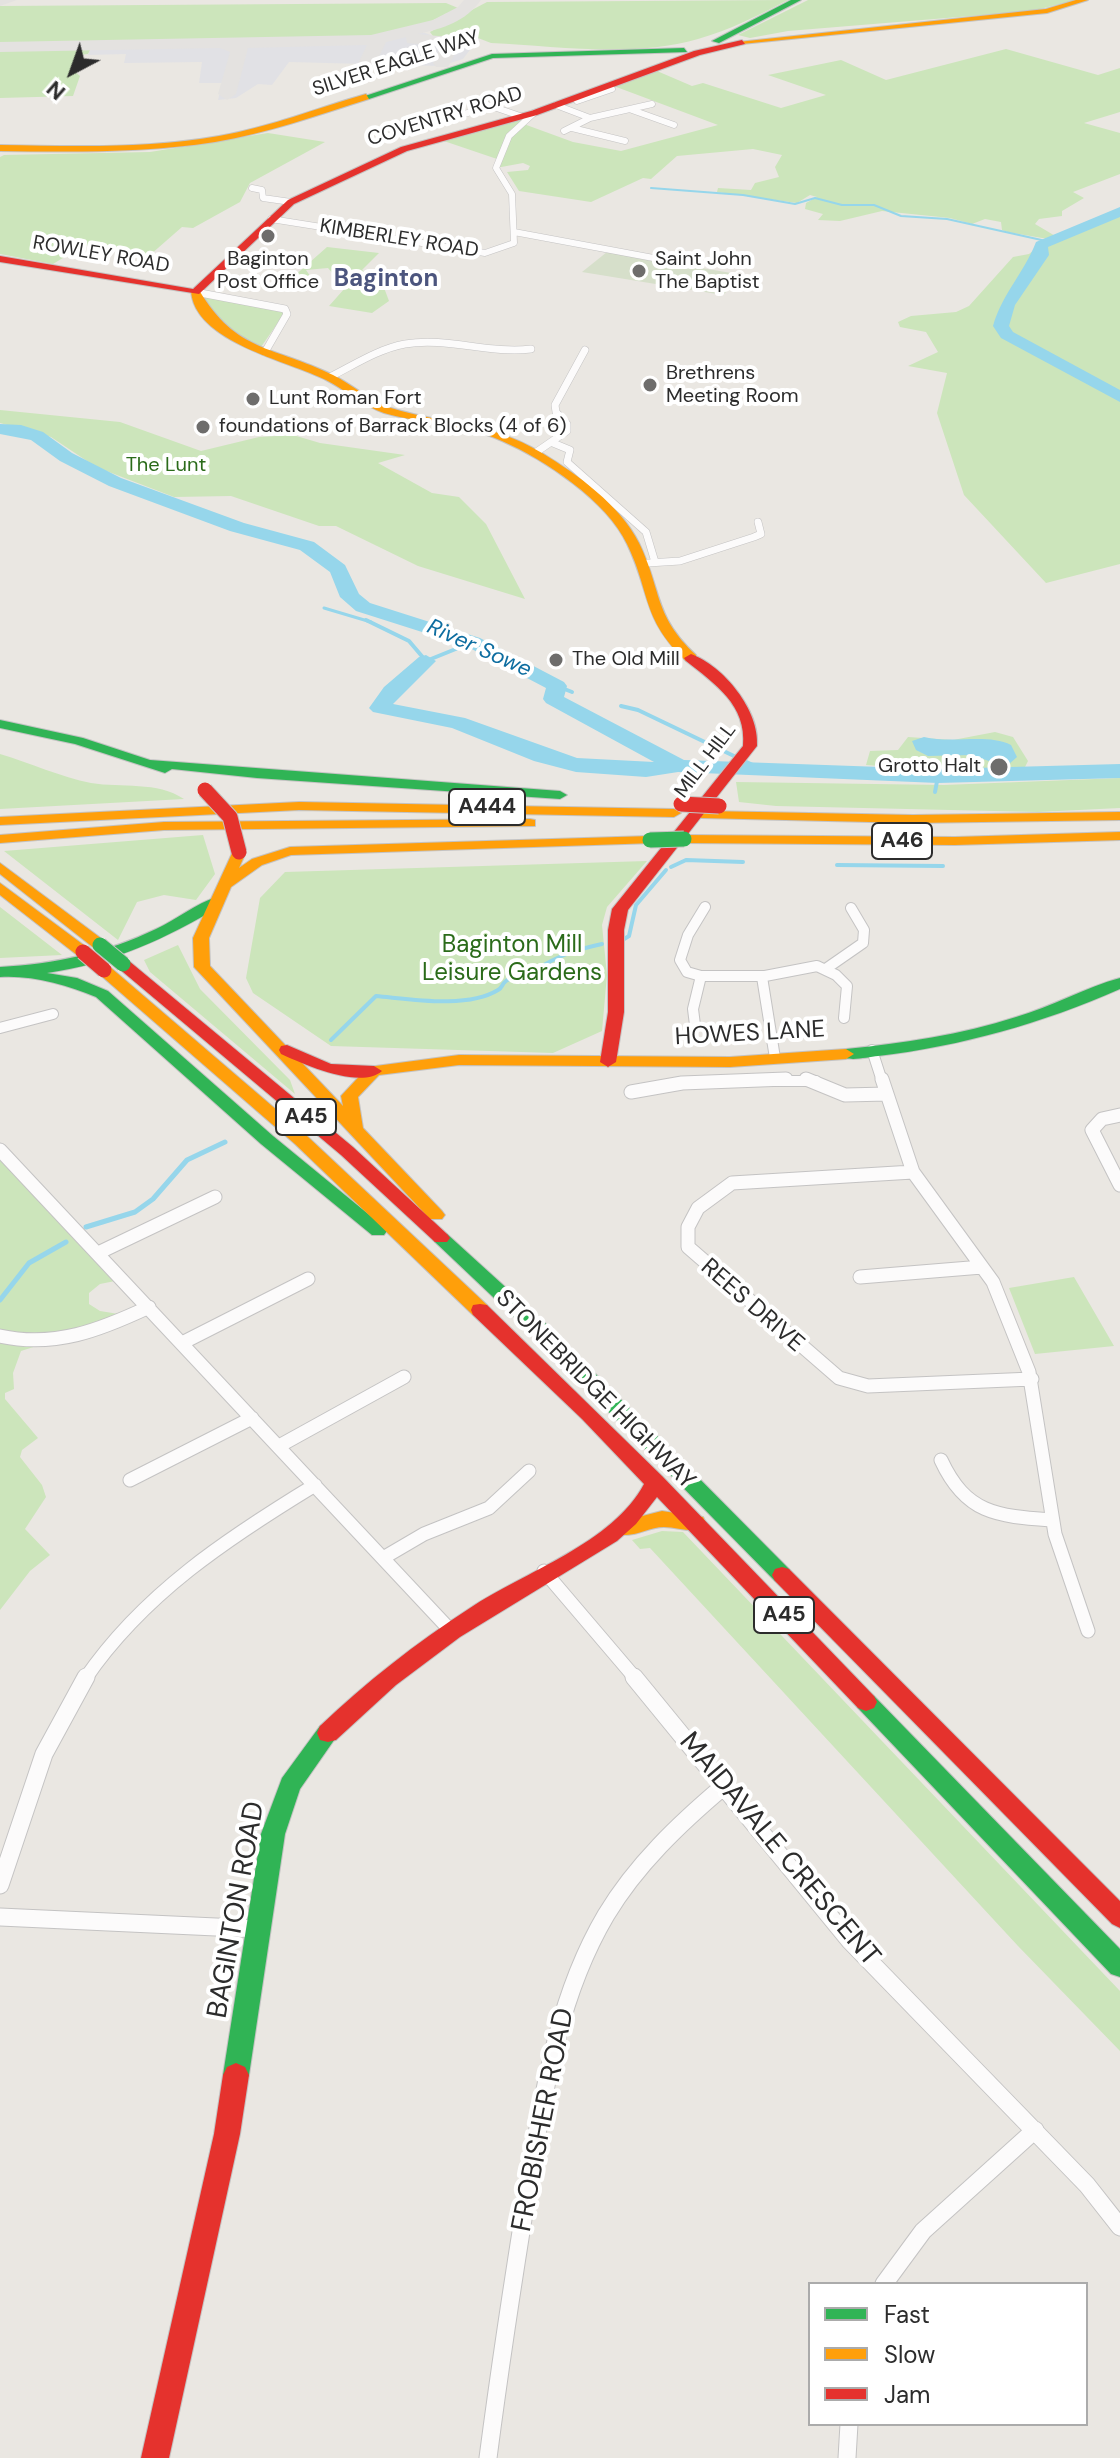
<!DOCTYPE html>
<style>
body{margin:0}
#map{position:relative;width:1120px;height:2458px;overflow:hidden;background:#eae7e2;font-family:"DM Sans",sans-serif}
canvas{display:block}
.legend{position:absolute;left:808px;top:2282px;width:280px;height:144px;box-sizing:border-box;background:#fff;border:2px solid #ababab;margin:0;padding:10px 14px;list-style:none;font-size:24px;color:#2c2c2c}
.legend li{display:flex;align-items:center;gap:16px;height:40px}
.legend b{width:40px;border:2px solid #ababab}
.north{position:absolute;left:32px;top:32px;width:80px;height:80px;-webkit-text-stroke:6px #fff;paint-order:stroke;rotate:221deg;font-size:22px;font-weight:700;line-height:32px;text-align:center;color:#2c2c2c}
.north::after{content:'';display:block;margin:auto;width:28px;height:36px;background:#2c2c2c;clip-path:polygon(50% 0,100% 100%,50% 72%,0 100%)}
</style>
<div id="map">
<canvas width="1120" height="2458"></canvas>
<ul class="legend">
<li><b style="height:10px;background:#30b455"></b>Fast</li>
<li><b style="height:10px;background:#ff9f0a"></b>Slow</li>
<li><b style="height:10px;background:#e5322d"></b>Jam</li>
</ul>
<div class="north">N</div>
</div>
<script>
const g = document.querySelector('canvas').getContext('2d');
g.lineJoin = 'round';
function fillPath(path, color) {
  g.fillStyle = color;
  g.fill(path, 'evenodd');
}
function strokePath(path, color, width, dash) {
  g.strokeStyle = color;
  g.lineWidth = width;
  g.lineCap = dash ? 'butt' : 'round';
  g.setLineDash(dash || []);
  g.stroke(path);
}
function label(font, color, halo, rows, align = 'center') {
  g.font = font + ' "DM Sans",sans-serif';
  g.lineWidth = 8;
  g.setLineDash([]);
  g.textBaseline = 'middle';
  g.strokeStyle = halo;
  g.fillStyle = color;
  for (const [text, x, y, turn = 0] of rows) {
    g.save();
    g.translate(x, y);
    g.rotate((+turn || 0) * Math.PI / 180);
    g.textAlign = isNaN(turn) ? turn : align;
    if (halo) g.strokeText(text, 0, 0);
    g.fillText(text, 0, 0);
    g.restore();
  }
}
const airport = new Path2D(`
 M415 29 433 36 479 38 463 59 441 66 289 62 272 85 258 84 236 98 218 100 222 83H199L202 62 124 63 126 54 88 55 93 44 351 39Z`);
const green = new Path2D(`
 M788 0C759 15 730 30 698 39 633 58 557 46 491 43L478 38 433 36 430 32 487 2Z
 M808 0H1076L1032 11 788 31 750 38 738 35Z
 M446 3 458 8 415 29 351 39 0 45V6Z
 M91 48 88 54 79 55 73 70 80 76 73 96 0 98V49Z
 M1006 49 1098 75 1120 68V112L1084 123 1120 133V174L1073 192 1084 198 1062 211V216L1039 219 1035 224 1057 237 1098 224 1120 211V564L1046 583 964 495 937 413 947 373 908 366 938 352 926 332 900 327 898 322 911 316 956 312 969 306 1013 257 1029 254 1048 239 1007 232 1002 230 1001 222 985 219 972 224 950 218 882 211 840 221 818 220 823 214 805 209 806 203 817 197 810 195 797 203 717 192 718 188 751 190 755 183 779 177 775 167 782 155 753 149 677 156 651 179 643 178 591 202 519 191 507 172 528 170 530 166 523 163 496 168 497 159 438 139 534 113 521 123 573 142 621 151 718 125 611 85 657 71 692 86 703 83 781 108 826 95 768 75 841 60 886 80Z
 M268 133 325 142 250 183 240 202 193 228 182 227 150 255 84 245 53 264 0 254V157L4 155 150 152Z
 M327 247 379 253 362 270 383 285 389 301 372 313 329 306 345 288 328 268 306 270 317 286 292 278Z
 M202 296 280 308 284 314 261 347C239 338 204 322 202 296Z
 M0 410 120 422 201 451 259 437 293 435 320 443 405 455 378 463 432 493 459 497 486 524 525 599 418 566 336 526H319L231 496 174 497 96 467 51 437 0 423Z
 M995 732 1013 737 1028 761 1024 769 945 771 866 765 870 751 898 750 908 737 953 740Z
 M0 754C30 763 61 777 91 783 122 788 157 781 184 799L0 809Z
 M1120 778V808L1038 812 776 806 739 802 736 782 944 785Z
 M203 835 215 874 196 900 164 895 137 902 118 940 4 851Z
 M647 861 607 907 602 925 607 975 602 1031 553 1053 331 1046 253 993 246 978 260 898 285 872Z
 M0 907 62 955 0 958Z
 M178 945 200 989 290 1080 295 1094 150 972 144 960Z
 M0 1150 115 1281 100 1284 89 1293V1304L100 1311 131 1316 21 1351 13 1373 14 1389 5 1393V1399L38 1438 22 1450 20 1457 42 1485 46 1497 25 1529 50 1555 30 1571 0 1610Z
 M1074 1277 1114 1346 1035 1354 1009 1288Z
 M662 1531 683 1532 1120 1991V2051L1018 1946 650 1548 640 1549 632 1540Z`);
const cemetery = new Path2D(`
 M607 252 743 275 723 295 582 272Z`);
const water = new Path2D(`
 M924 737C952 744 988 733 1011 745L1017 757 1008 765H1000L972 755 928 756 916 750 912 741Z`);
const streamFar3 = new Path2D(`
 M651 188 743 195 795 204 815 198 842 205H874L901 216 947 219 1046 241`);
const streamFar2 = new Path2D(`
 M324 608 371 622`);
const streamFar1 = new Path2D(`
 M366 620 409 641 426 661 473 642
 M557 686 572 692
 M621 706 638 710 759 768
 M935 792 938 776
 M837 865 943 866
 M671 867 686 860 743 862
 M621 941 629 936 636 905 666 870
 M331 1040 376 996C410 999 467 1009 498 990 503 987 501 985 506 981 514 975 526 976 535 970 558 956 574 950 602 944`);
const stream = new Path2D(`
 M86 1227 135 1212 153 1199 187 1160 225 1142
 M0 1300 29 1263 66 1242`);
const river = new Path2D(`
 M1120 207V217L1048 247 1049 255 1015 305 1009 326 1013 332 1120 390V402L1001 338 993 326C1002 294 1024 273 1036 242Z
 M0 424 21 425 43 432 72 453 121 478 244 523 314 542 345 565 359 594 370 603 480 638 564 682 567 686 564 697 684 760 938 769 1120 764V778L938 783 678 772 646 777 576 772 534 761 452 728 373 712 369 708 384 687 419 657 426 655 436 661 393 704 465 718 577 758 654 762 546 703 543 699 546 688 466 646 356 611 340 597 330 572 300 550 230 531 109 486 60 461 31 440 0 434Z`);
const taxiway = new Path2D(`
 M0 0H17L0 6Z
 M464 0H481C465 22 444 28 418 34L458 38 461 42 448 67H436L433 63 441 46 407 43 406 37 386 42 370 76 361 81 352 76 367 45 248 48 236 94 227 100 218 94 230 52 220 48 0 52V42L371 35 433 20 458 7Z`);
const streetFar4 = new Path2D(`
 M577 101 612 89
 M488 105 520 116
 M556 105 590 118 564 131
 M632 110 674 125
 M590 118 652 104
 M572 128 625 141
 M388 136 492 106
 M252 188 262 190 263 198 291 202
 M271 219 485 253 514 243 512 194 496 168 509 136 534 113
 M514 232 675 262`);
const streetFar3 = new Path2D(`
 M195 292 285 309 287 314 265 352
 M330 377C354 365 378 349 405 344 447 337 489 354 531 349
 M553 443 570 450 567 462 646 532 655 562
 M535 453 567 431V424L556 412 555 405 585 350
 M648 563 680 561 754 537 761 534 758 522`);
const streetFar2 = new Path2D(`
 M827 968 863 943 864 930 851 908
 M701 976H765L817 966 836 975 847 986 844 1018
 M762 977 775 1058
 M695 1025 693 1009 701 976 687 972 680 960 688 935 705 907
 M0 1028 53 1014
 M872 1050 882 1081
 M740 1081H816`);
const streetFar1 = new Path2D(`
 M806 1079 845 1095 887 1094
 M882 1079 913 1172 993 1282 1029 1372 1055 1534 1088 1631
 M631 1092 682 1083 786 1079
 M1120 1115 1102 1119 1092 1130 1120 1185
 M0 1150 451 1631
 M913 1172 732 1183 698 1208 688 1227V1247L839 1378 868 1386 1032 1379
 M98 1253 215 1197
 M860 1277 982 1267
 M0 1336C55 1348 100 1330 149 1307
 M182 1343 308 1279
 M279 1446 404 1377
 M941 1460C966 1514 997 1516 1052 1520
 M130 1480 252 1418
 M383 1558 424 1534 489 1508 529 1471
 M544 1571 636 1679
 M85 1679C143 1594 228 1538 315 1485`);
const street = new Path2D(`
 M634 1677 850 1941 1087 2185 1120 2227
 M0 1885 44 1754 86 1677
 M0 1917 259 1929
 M884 2284 923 2231 1035 2130
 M488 2458C500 2366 514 2274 529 2182 544 2090 558 1996 606 1915 636 1865 679 1824 724 1786
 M847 2458 849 2424`);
const fast = new Path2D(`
 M791 0H801L719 43 712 41Z
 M684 48 687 52 493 58 369 99 362 97 492 54Z
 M0 720 83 738 150 760 560 791 567 795 560 799 257 778 172 769 165 773 75 744 0 728Z
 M217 897 222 899V905C168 938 111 964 47 973L77 978 108 991 273 1136 384 1227 387 1231 384 1235H372L261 1144 96 997C67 985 32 975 0 977V967C55 964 106 953 156 929 176 920 196 903 217 897Z
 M1120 978V989C1043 1023 962 1046 878 1056 866 1057 847 1063 838 1054L846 1049C903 1043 961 1035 1016 1017 1051 1007 1086 987 1120 978Z
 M441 1232 447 1234 545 1323 789 1569 792 1575 789 1581 782 1583 775 1581 531 1333 435 1242 432 1238Z
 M866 1693 874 1696 1120 1949V1977L1111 1974 858 1708 855 1702 858 1696Z
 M328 1724 336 1726 339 1733 300 1789 285 1834 249 2075 245 2083 236 2087 227 2083 223 2075 261 1834 282 1778 320 1726Z`);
const slow = new Path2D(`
 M1076 0H1088L1047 13 742 44 738 42 1046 9Z
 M366 94 369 99C318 115 268 133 215 142 144 153 72 152 0 151V145C73 146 147 149 219 136 270 127 317 108 366 94Z
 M191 290H199C236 353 274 346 333 375 353 385 370 401 391 408 446 425 489 421 542 453 578 475 619 504 639 543 662 590 653 615 696 655V661H686C641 618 651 593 627 544 607 501 544 459 502 441 465 424 423 424 384 413 363 406 346 390 326 380 289 361 193 342 191 290Z
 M299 802 674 809 681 813 674 817 299 810 0 825V817Z
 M706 811 913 815 1120 812V820L913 823 701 818V812Z
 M530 819 535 820V826L164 830 0 843V835L164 822Z
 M1120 832V840L955 845 684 843 677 839 684 835 955 837Z
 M650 836 655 837V843L291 855 262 865 231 887 209 938 210 966 343 1106 341 1096 368 1067 459 1055 730 1057 846 1049 854 1054 846 1059 730 1067 459 1065 379 1075 358 1097 363 1128 442 1211 445 1215 442 1219H430L194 967 193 938 234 849 239 848 246 852 239 868 252 859 290 847Z
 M0 863 106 942 108 945 106 948H94L0 874Z
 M0 883 89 949 91 952 89 955H77L0 895Z
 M104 965 110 967 307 1136 487 1305 489 1310 487 1315H473L295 1144 98 973 96 970 98 967Z
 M662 1511 703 1517 706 1523 703 1529C690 1533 677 1527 664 1527 648 1527 634 1538 619 1534L616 1528 619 1522Z`);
const jam = new Path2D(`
 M742 40 745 44 700 55 537 115 407 151 294 204 199 294 0 262V256L193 289 288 200 401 147 531 111 694 51Z
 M691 654C724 666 760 711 757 746L628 910 624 930V1012L616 1062 608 1067 600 1062 608 1012V930L612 909 743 746C747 705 715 684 686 661L684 658Z
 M123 959 129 961 353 1147 447 1234 450 1238 447 1242H435L341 1155 117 967 115 964Z
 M287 1045 331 1064 374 1066 382 1071C361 1090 303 1064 281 1054L279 1050 281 1046Z
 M480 1304 487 1305 662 1476 874 1696 877 1702 874 1708 866 1711 858 1708 657 1497 636 1524 617 1541 460 1637 396 1685 336 1740 328 1742 320 1740 317 1733 320 1726C366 1682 416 1643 470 1608 524 1572 613 1543 644 1484L582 1419 473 1315 471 1310 473 1305Z
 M782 1567 789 1569 1120 1901V1928L1112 1924 775 1581 772 1575 775 1569Z
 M236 2063 245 2067 249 2075 240 2134 169 2458H141L214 2134 223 2075 227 2067Z`);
const fastBridge = new Path2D(`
 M650 840 684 839
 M100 945 123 964`);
const jamBridge = new Path2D(`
 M205 790 230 817 239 852
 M681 804 719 806
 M83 952 104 970`);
const markers = [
 [268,236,8,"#6e6d6c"],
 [639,271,8,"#6e6d6c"],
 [650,385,8,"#6e6d6c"],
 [253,399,8,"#6e6d6c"],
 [203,427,8,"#6e6d6c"],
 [556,660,8,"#6e6d6c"],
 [999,767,10,"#6e6d6c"]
];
const farStreetnames = [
 ["SILVER EAGLE WAY",396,64,-18],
 ["COVENTRY ROAD",445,117,-17],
 ["KIMBERLEY ROAD",399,239,9],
 ["ROWLEY ROAD",101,255,10],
 ["MILL HILL",706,761,-53]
];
const farPoinames = [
 ["Baginton",268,260,"center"],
 ["Post Office",268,283,"center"],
 ["Saint John",655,260],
 ["The Baptist",655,283],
 ["Brethrens",666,374],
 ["Meeting Room",666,397],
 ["Lunt Roman Fort",269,399],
 ["foundations of Barrack Blocks (4 of 6)",219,427],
 ["The Old Mill",572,660],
 ["Grotto Halt",981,767,"right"]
];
const farParknames = [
 ["The Lunt",166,466]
];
const farWaternames = [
 ["River Sowe",479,649,24]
];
const shields = [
 [487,807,76],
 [902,841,60],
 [306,1117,60],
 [784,1615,60]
];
const shieldNames = [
 ["A444",487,807],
 ["A46",902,841],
 ["A45",306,1117],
 ["A45",784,1615]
];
const farQuarternames = [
 ["Baginton",386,280]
];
const parkNames = [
 ["Baginton Mill",512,946],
 ["Leisure Gardens",512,974]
];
const streetNames = [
 ["HOWES LANE",750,1034,-3],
 ["REES DRIVE",752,1306,41],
 ["STONEBRIDGE HIGHWAY",595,1390,45]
];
const nearStreetnames = [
 ["MAIDAVALE CRESCENT",779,1850,50],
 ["BAGINTON ROAD",237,1910,-80],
 ["FROBISHER ROAD",544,2120,-79]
];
fillPath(airport, '#e1e1e5');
fillPath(green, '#cce5bb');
fillPath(cemetery, '#d6dfca');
fillPath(water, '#96d6eb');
strokePath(streamFar3, '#96d6eb', 2);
strokePath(streamFar2, '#96d6eb', 3);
strokePath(streamFar1, '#96d6eb', 4);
strokePath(stream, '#96d6eb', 5);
fillPath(river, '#96d6eb');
fillPath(taxiway, '#e4e2e0');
strokePath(streetFar4, '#c4c3c3', 7);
strokePath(streetFar3, '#c4c3c3', 8);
strokePath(streetFar2, '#c4c3c3', 12);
strokePath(streetFar1, '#c4c3c3', 15);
strokePath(street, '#c4c3c3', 19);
strokePath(fast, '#c4c3c3', 2);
strokePath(slow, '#c4c3c3', 2);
strokePath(jam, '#c4c3c3', 2);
strokePath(streetFar4, '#fcfbfb', 6);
strokePath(streetFar3, '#fcfbfb', 7);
strokePath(streetFar2, '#fcfbfb', 10);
strokePath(streetFar1, '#fcfbfb', 13);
strokePath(street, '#fcfbfb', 17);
fillPath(fast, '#30b455');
fillPath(slow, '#ff9f0a');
fillPath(jam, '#e5322d');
strokePath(fastBridge, '#c6c4c2', 17, []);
strokePath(jamBridge, '#c6c4c2', 17, []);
strokePath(fastBridge, '#30b455', 15);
strokePath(jamBridge, '#e5322d', 15);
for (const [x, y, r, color] of markers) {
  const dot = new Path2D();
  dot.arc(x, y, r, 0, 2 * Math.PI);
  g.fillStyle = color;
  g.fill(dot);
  strokePath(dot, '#fff', 3);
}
label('20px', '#2c2c2c', '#fff', farStreetnames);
label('20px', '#2c2c2c', '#fff', farPoinames, 'left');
label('20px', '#2b6b1a', '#fff', farParknames);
label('italic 22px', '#0d6da0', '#fff', farWaternames);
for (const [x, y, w] of shields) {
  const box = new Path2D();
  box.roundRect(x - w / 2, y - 18, w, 36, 6);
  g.fillStyle = '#fff';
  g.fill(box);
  strokePath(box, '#2c2c2c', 2);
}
label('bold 22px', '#2c2c2c', null, shieldNames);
label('bold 24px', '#4c557e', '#fff', farQuarternames);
label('24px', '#2b6b1a', '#fff', parkNames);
label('24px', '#2c2c2c', '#fff', streetNames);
label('28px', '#2c2c2c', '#fff', nearStreetnames);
</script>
